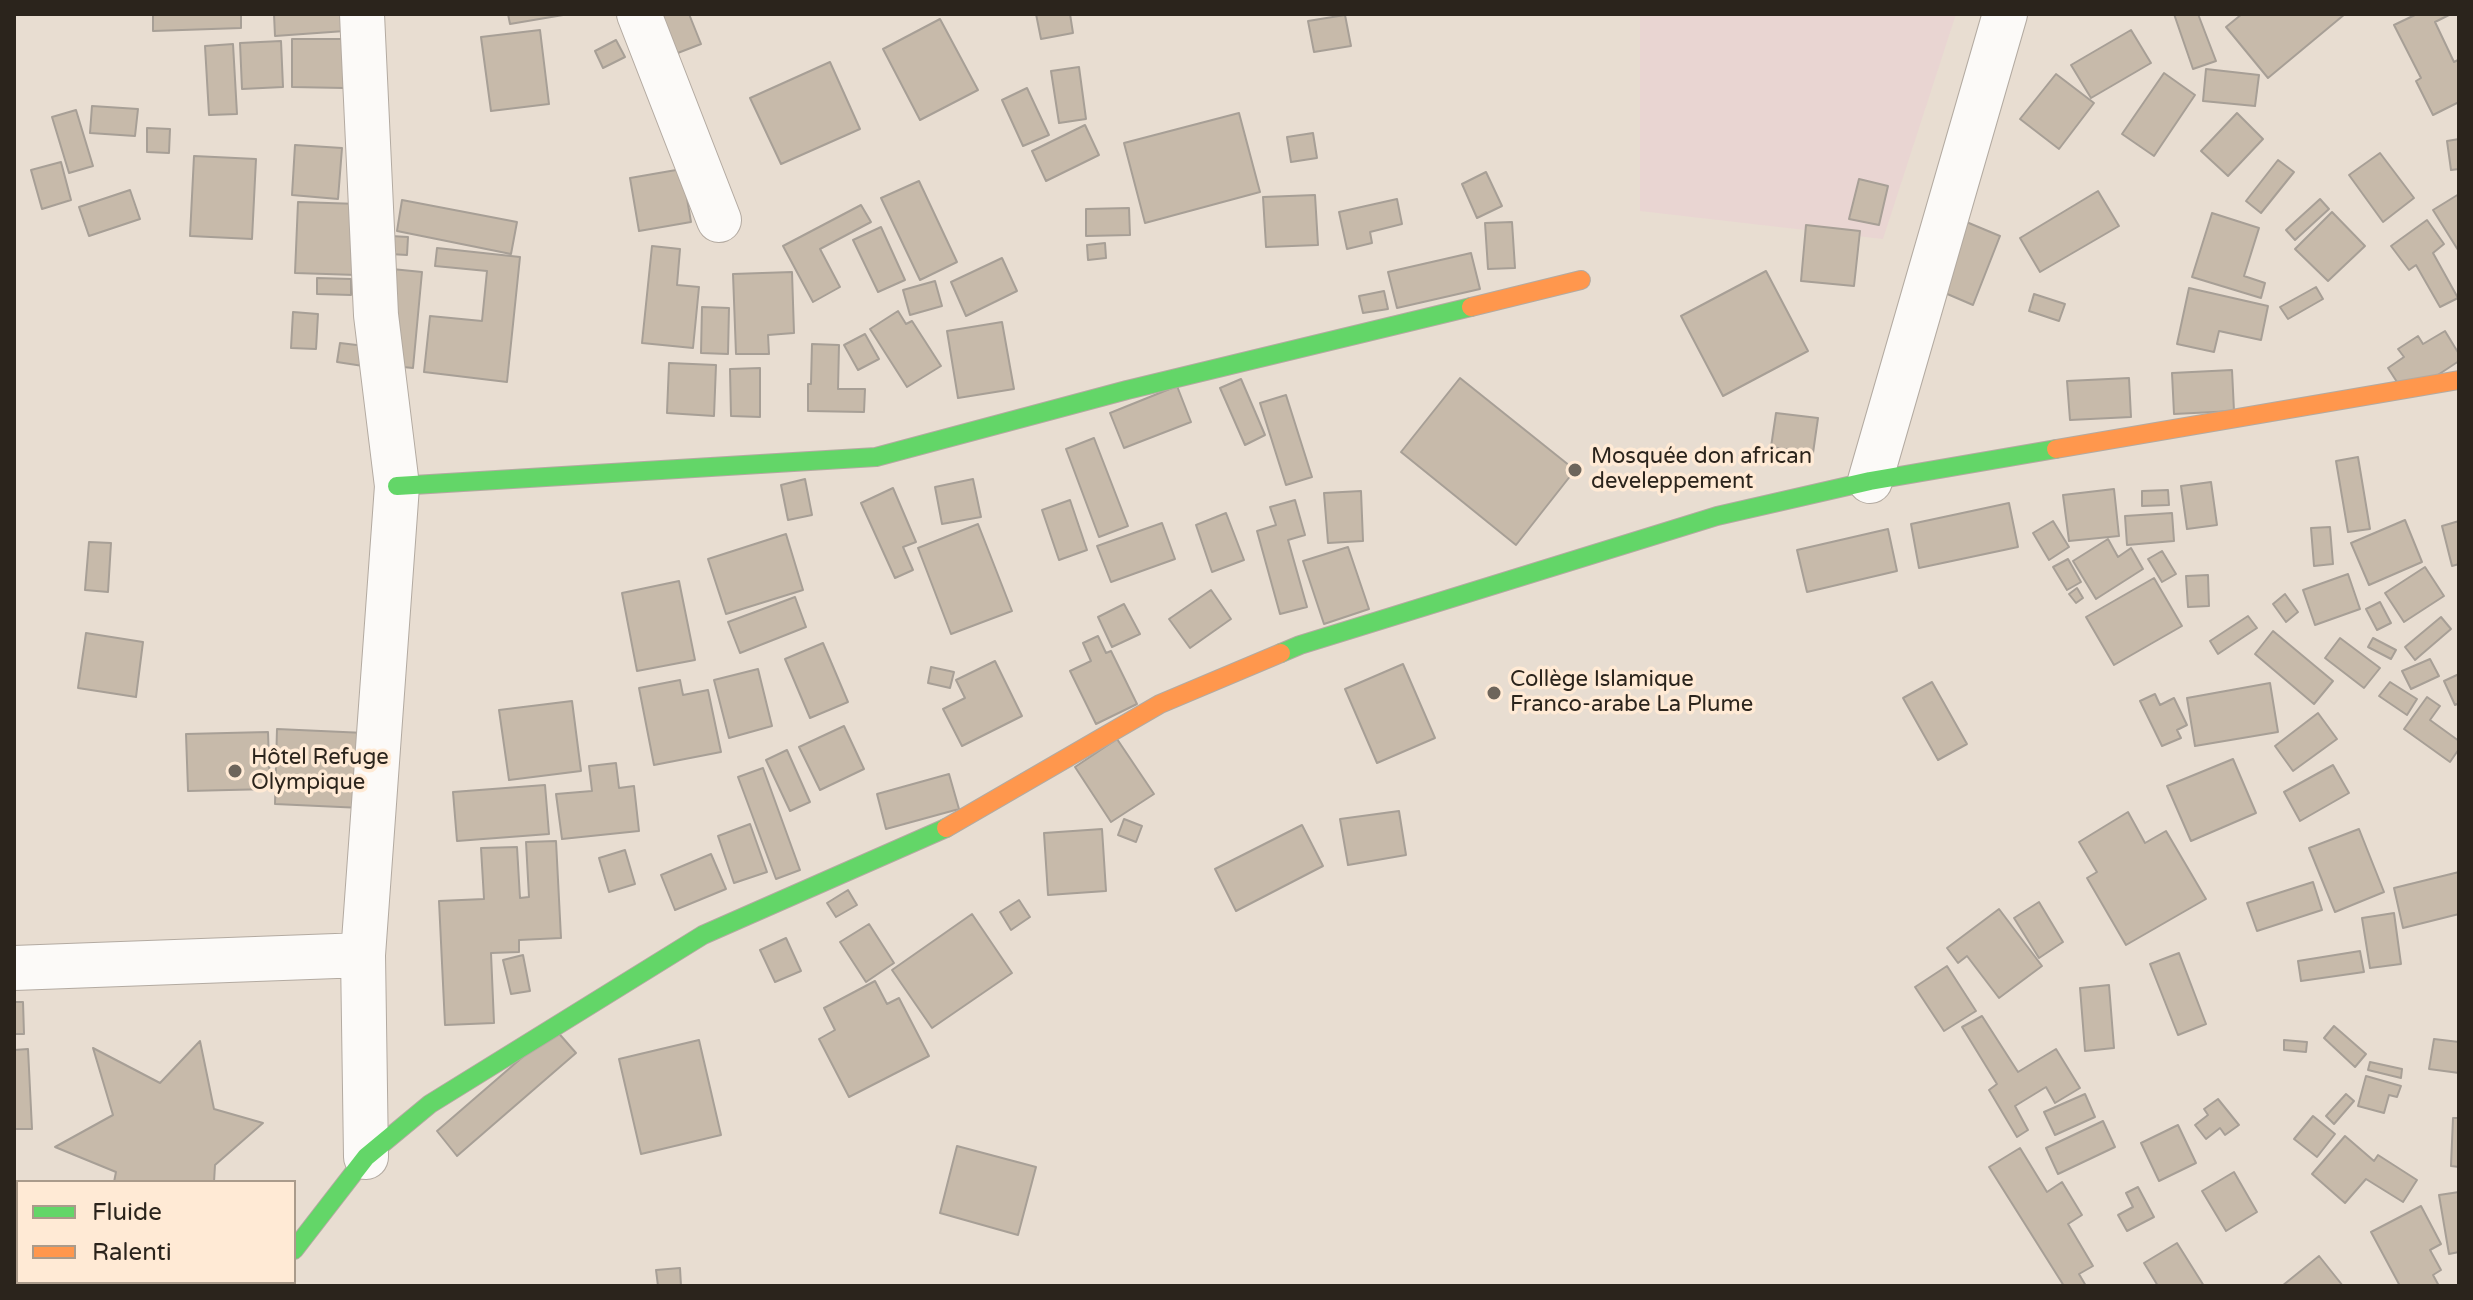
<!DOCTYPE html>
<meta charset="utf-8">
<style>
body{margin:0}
#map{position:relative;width:2473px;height:1300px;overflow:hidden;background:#e8ddd1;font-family:"Varela Round",sans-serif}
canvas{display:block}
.frame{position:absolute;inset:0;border:16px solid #2b241c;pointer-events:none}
.legend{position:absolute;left:16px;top:1180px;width:280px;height:104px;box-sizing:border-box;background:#ffead5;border:2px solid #aa9b8b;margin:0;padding:10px 14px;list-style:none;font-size:24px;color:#2b241c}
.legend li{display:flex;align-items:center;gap:16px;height:40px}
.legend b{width:40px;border:2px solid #aa9b8b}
</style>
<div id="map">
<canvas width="2473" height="1300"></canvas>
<div class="frame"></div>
<ul class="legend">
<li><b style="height:10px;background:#63d668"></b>Fluide</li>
<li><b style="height:10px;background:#ff974d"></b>Ralenti</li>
</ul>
</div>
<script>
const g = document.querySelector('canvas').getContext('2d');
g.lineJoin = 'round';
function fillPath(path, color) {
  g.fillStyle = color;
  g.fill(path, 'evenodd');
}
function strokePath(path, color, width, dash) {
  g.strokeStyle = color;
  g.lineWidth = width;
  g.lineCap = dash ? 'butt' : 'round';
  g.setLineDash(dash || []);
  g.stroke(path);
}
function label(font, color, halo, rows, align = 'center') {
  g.font = font + ' "Varela Round",sans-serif';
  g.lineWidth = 7;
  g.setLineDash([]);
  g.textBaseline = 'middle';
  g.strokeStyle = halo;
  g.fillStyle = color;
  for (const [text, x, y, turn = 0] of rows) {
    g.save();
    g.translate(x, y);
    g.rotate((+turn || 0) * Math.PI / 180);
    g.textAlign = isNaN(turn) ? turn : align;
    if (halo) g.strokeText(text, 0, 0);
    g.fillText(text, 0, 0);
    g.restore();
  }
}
const education = new Path2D(`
 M1640 14H1956L1883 239 1640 211Z`);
const building = new Path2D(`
 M153 14H241V28L153 31Z
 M274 14H344L345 31 275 36Z
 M508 14H569L510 24Z
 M654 14H689L701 44 670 56Z
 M1036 14H1070L1073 33 1041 39Z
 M2174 14H2198L2216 61 2193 69Z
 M2242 14H2345L2268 78 2226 27Z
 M2417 14H2451L2435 22 2454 62 2458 60 2459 62V102L2433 115 2416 81 2421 78 2394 25Z
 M1345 15 1351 46 1314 52 1308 21Z
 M940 19 978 90 920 120 883 49Z
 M540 30 549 104 491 111 481 37Z
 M2131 30 2151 63 2091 98 2071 65Z
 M292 39H344V88L292 87Z
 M616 40 625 57 603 68 595 51Z
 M281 41 283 87 242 89 240 43Z
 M233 44 237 114 209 115 205 46Z
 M830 62 860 129 781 164 750 98Z
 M1079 67 1086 119 1059 123 1051 71Z
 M2206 69 2259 75 2255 106 2203 101Z
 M2164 73 2195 95 2154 156 2122 134Z
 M2056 74 2094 103 2059 149 2020 119Z
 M1027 88 1049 135 1023 146 1002 100Z
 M92 106 138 109 135 136 90 133Z
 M76 110 93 166 69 173 52 117Z
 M1239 113 1260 192 1145 223 1124 143Z
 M2237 113 2263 139 2228 176 2201 151Z
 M1085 125 1099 155 1046 181 1032 151Z
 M147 128 170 129 169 153 147 152Z
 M1313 133 1317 158 1291 162 1287 137Z
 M2459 139V169L2451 170 2447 141Z
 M295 145 342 148 338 199 292 195Z
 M2380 153 2414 198 2383 222 2349 175Z
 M194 156 256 159 252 239 190 236Z
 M2278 160 2294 172 2261 213 2246 201Z
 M61 162 71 200 42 209 31 170Z
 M682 169 691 222 639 231 630 178Z
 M1486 172 1502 206 1477 218 1462 184Z
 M1859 179 1888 186 1879 225 1849 219Z
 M919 181 957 262 920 280 881 198Z
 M130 190 140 219 89 236 79 207Z
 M2098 191 2119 226 2040 272 2020 238Z
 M2459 194V249L2458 250 2433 210Z
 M1315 195 1318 245 1266 247 1263 197Z
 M1397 199 1402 224 1370 232 1372 243 1347 249 1339 212Z
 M2320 199 2329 209 2295 240 2286 230Z
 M402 200 517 222 511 254 397 231Z
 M298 202 359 204 357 275 295 273Z
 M861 205 871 222 820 249 840 287 813 302 783 246Z
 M1129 208 1130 235 1086 236V209Z
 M2332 212 2365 246 2328 281 2295 249Z
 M2212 213 2259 228 2244 276 2265 283 2261 298 2192 277Z
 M2427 220 2444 244 2433 253 2458 298 2440 307 2416 265 2409 270 2391 246Z
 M1964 221 2000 236 1973 305 1938 290Z
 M1512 222 1515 268 1488 269 1485 223Z
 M1806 225 1860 231 1854 286 1801 281Z
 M881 227 905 280 878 292 853 240Z
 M391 236 408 237 407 255 390 254Z
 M1105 243 1106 258 1088 260 1087 245Z
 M652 246 680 249 677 285 699 287 693 348 642 343Z
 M437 248 520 257 507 382 424 372 430 316 482 321 487 271 435 266Z
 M1471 253 1480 289 1397 308 1388 272Z
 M1002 258 1017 291 966 316 951 282Z
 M392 269 422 272 413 368 383 365Z
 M1766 271 1808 351 1723 396 1681 316Z
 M792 272 794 333 768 335 769 354H736L733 274Z
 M317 278 351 279V295L317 294Z
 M935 281 942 306 910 315 903 290Z
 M2316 287 2323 299 2288 319 2280 307Z
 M2189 288 2268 306 2261 340 2219 331 2214 352 2177 344Z
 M1384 291 1388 309 1363 313 1359 296Z
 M2034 294 2065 304 2059 321 2029 311Z
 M702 307 729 308 728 354 701 353Z
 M898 311 906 324 912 321 941 366 907 387 870 329Z
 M293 312 318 314 316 349 291 348Z
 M1002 322 1014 389 958 398 947 331Z
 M2445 331 2459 354V361L2406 396 2388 368 2404 357 2398 349 2418 336 2423 344Z
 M865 334 879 359 858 370 844 345Z
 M340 343 365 346 363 366 337 362Z
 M812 344 839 345 838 389H865L864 412 808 411V384H811Z
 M669 363 716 365 714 416 667 413Z
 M760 368V417L731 416 730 369Z
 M2232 370 2234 411 2174 414 2172 373Z
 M1460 378 1575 470 1516 545 1401 452Z
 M2129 378 2131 417 2070 420 2067 381Z
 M1241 379 1265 435 1245 445 1220 388Z
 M1177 386 1191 422 1124 448 1110 413Z
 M1286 395 1312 477 1286 485 1260 403Z
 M1776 413 1818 418 1813 453 1771 447Z
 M1094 438 1128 526 1099 537 1066 449Z
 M2358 457 2370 529 2348 532 2336 461Z
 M805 479 812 515 788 520 781 485Z
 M973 479 981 517 942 524 935 487Z
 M2211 482 2217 525 2187 529 2181 486Z
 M893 488 916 542 903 547 913 570 895 578 861 503Z
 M2114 489 2119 536 2069 541 2063 495Z
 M2168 490 2169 505 2142 506V491Z
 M1361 491 1363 541 1328 543 1324 493Z
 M1070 500 1087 550 1059 560 1042 510Z
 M1295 500 1305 535 1288 540 1307 607 1280 614 1257 531 1276 525 1270 507Z
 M2009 503 2018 547 1919 568 1911 524Z
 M1226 513 1244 560 1212 572 1196 525Z
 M2172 513 2174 541 2127 545 2125 516Z
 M2405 520 2422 562 2369 585 2351 543Z
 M2053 521 2069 547 2049 560 2033 533Z
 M2459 521V564L2452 566 2442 526Z
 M1162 523 1175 559 1111 582 1097 546Z
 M978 524 1012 611 951 634 918 548Z
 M2330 527 2333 564 2314 566 2311 528Z
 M1888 529 1897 571 1807 592 1797 550Z
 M786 534 803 590 726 614 708 559Z
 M2108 539 2118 557 2131 548 2143 569 2096 599 2073 561Z
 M89 542 111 543 108 592 85 590Z
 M1348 547 1369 609 1324 624 1303 561Z
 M2162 551 2176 574 2162 582 2148 559Z
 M2068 559 2081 582 2067 590 2053 567Z
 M2425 567 2444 596 2404 622 2385 593Z
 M2348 574 2360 609 2315 625 2303 590Z
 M2208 575 2209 606 2188 607 2186 576Z
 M2154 578 2182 626 2114 665 2086 617Z
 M679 581 695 660 637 671 622 593Z
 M2077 588 2083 598 2076 603 2069 594Z
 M1211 590 1231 619 1190 648 1169 619Z
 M2285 594 2298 612 2286 622 2273 604Z
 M795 597 806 627 740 653 728 622Z
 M2380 602 2391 623 2377 630 2366 609Z
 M1124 604 1140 634 1112 647 1098 617Z
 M2248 616 2257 628 2218 654 2210 641Z
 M2441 617 2451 629 2415 660 2405 647Z
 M2273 631 2333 681 2314 704 2255 654Z
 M86 633 143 642 136 697 78 688Z
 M1098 636 1106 653 1111 651 1137 704 1096 724 1070 671 1091 661 1083 643Z
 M2340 638 2380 668 2364 688 2325 658Z
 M2373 638 2396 650 2391 659 2368 647Z
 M823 643 848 702 810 718 785 659Z
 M2430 659 2439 676 2411 689 2402 671Z
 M995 661 1022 716 962 746 943 709 965 698 956 680Z
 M1403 664 1435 738 1377 763 1345 689Z
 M931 667 954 672 950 688 928 683Z
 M758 669 772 726 729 738 714 680Z
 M2459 674V703L2455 705 2444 681Z
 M680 680 683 695 708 690 721 752 654 765 639 688Z
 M1932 682 1967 744 1938 760 1903 698Z
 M2390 682 2417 699 2407 715 2379 696Z
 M2270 683 2278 732 2195 746 2187 698Z
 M2155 694 2160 705 2174 698 2187 725 2177 730 2181 738 2162 746 2140 701Z
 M2427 697 2440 706 2430 720 2459 741V749L2450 762 2404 729Z
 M572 701 581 771 509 780 499 710Z
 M2318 713 2337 739 2293 771 2275 746Z
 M844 726 864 769 820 790 799 747Z
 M277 729 365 733 362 808 275 804Z
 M268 732 270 789 188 791 186 734Z
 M1117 739 1154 794 1111 822 1075 767Z
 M787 750 810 802 790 811 766 760Z
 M2233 759 2256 813 2191 841 2167 786Z
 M616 763 619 788 634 786 639 831 562 839 556 794 592 791 589 766Z
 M2333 765 2349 793 2300 821 2284 792Z
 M763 768 800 870 776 879 738 777Z
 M949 774 959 809 886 829 877 794Z
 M545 785 549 834 457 841 453 792Z
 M1399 811 1406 855 1348 865 1340 819Z
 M2128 812 2145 843 2166 831 2206 899 2126 945 2087 878 2097 872 2079 842Z
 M1124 819 1142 826 1136 842 1118 835Z
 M750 824 767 872 734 883 718 836Z
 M1302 825 1323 866 1236 911 1215 869Z
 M1102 829 1106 891 1048 895 1044 833Z
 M2359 829 2384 892 2335 912 2309 848Z
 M556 841 561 938 519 940V952L491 953 494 1023 445 1025 439 901 484 899 481 848 517 847 520 898 529 897 526 842Z
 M625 850 635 884 609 892 599 858Z
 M711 854 726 889 675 910 661 875Z
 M2459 872V914L2403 928 2394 888Z
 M2313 882 2322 910 2257 931 2247 903Z
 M848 890 857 905 836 917 827 903Z
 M1019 900 1030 917 1011 930 1000 912Z
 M2039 902 2063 942 2039 958 2014 918Z
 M1999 909 2042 966 1999 998 1967 956 1958 963 1947 948Z
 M2394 913 2401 964 2370 968 2362 918Z
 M972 914 1012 973 932 1028 892 970Z
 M869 924 894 963 866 982 840 942Z
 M786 938 801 971 775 982 760 950Z
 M2360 951 2364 972 2301 981 2298 961Z
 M2179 953 2206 1024 2178 1035 2150 964Z
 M523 955 530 991 511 994 503 960Z
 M1947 966 1976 1011 1944 1031 1915 987Z
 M875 981 887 1004 899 998 929 1056 849 1097 819 1039 835 1030 824 1008Z
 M2109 985 2114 1048 2085 1051 2080 988Z
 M14 1002H23L24 1034H14Z
 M1982 1016 2018 1072 2056 1049 2080 1088 2055 1103 2046 1087 2015 1106 2028 1130 2017 1137 1989 1090 1997 1084 1962 1027Z
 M2334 1026 2366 1054 2355 1067 2324 1038Z
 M555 1029 576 1053 457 1156 437 1131Z
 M2434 1039 2459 1042V1073L2429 1069Z
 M699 1040 721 1135 641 1154 619 1059Z
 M2284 1040 2307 1042 2306 1052 2284 1050Z
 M200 1041 214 1109 263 1123 215 1165 214 1182H114L116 1172 55 1147 113 1115 93 1048 160 1083Z
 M28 1049 32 1129H14V1050Z
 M2370 1062 2402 1069 2401 1078 2368 1070Z
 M2366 1076 2401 1086 2397 1097 2389 1095 2384 1113 2358 1106Z
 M2085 1094 2095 1117 2055 1135 2044 1112Z
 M2346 1094 2354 1101 2334 1124 2326 1116Z
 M2218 1099 2239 1125 2225 1135 2220 1128 2206 1139 2195 1125 2208 1115 2204 1109Z
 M2313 1116 2335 1134 2317 1157 2294 1139Z
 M2453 1118H2459V1167L2451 1166Z
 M2103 1121 2115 1147 2058 1174 2046 1148Z
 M2178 1125 2196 1163 2159 1181 2141 1143Z
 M2345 1136 2374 1161 2378 1155 2417 1180 2403 1202 2366 1179 2345 1203 2312 1174Z
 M957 1146 1036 1167 1018 1235 940 1213Z
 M2020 1148 2047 1192 2062 1182 2082 1215 2068 1224 2093 1266 2079 1274 2086 1286H2064L1989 1167Z
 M2234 1172 2257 1212 2226 1231 2202 1191Z
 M2138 1187 2154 1217 2127 1231 2118 1215 2133 1207 2126 1193Z
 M2459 1192V1252L2449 1254 2439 1195Z
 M2421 1206 2441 1244 2430 1250 2441 1270 2433 1275 2439 1286H2400L2371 1232Z
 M2177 1243 2204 1286H2158L2144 1263Z
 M2319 1256 2343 1286H2282Z
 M680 1268 681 1286H658L656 1270Z`);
const street = new Path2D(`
 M362 14 376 315 397 486 363 955 366 1157
 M639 14 719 220
 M1870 481 2005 14
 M14 968 363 955
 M266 1286 270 1282`);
const fast = new Path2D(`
 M397 486 876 457 1127 390 1471 307
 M1281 653 1300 645 1717 516 1870 481 2056 449
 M294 1250 366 1157 430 1104 703 935 946 828`);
const slow = new Path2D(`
 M1471 307 1581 280
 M2056 449 2459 380
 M946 828 1160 704 1281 653`);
const markers = [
 [1575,470,8,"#6d655b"],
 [1494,693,8,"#6d655b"],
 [235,771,8,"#6d655b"]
];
const poiNames = [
 ["Mosquée don african",1591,457],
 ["develeppement",1591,482],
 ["Collège Islamique",1510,680],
 ["Franco-arabe La Plume",1510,705],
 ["Hôtel Refuge",251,758],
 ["Olympique",251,783]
];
fillPath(education, '#e9d5d2');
fillPath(building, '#c7baaa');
strokePath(building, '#a79f96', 2);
strokePath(street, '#b3aaa1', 46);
strokePath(fast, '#b3aaa1', 20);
strokePath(slow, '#b3aaa1', 20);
strokePath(street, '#fcfaf8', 44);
strokePath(fast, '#63d668', 18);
strokePath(slow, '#ff974d', 18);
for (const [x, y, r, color] of markers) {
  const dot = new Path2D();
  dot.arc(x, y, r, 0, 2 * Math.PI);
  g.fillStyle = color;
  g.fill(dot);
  strokePath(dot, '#ffead5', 3);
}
label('22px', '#2b241c', '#ffead5', poiNames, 'left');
</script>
